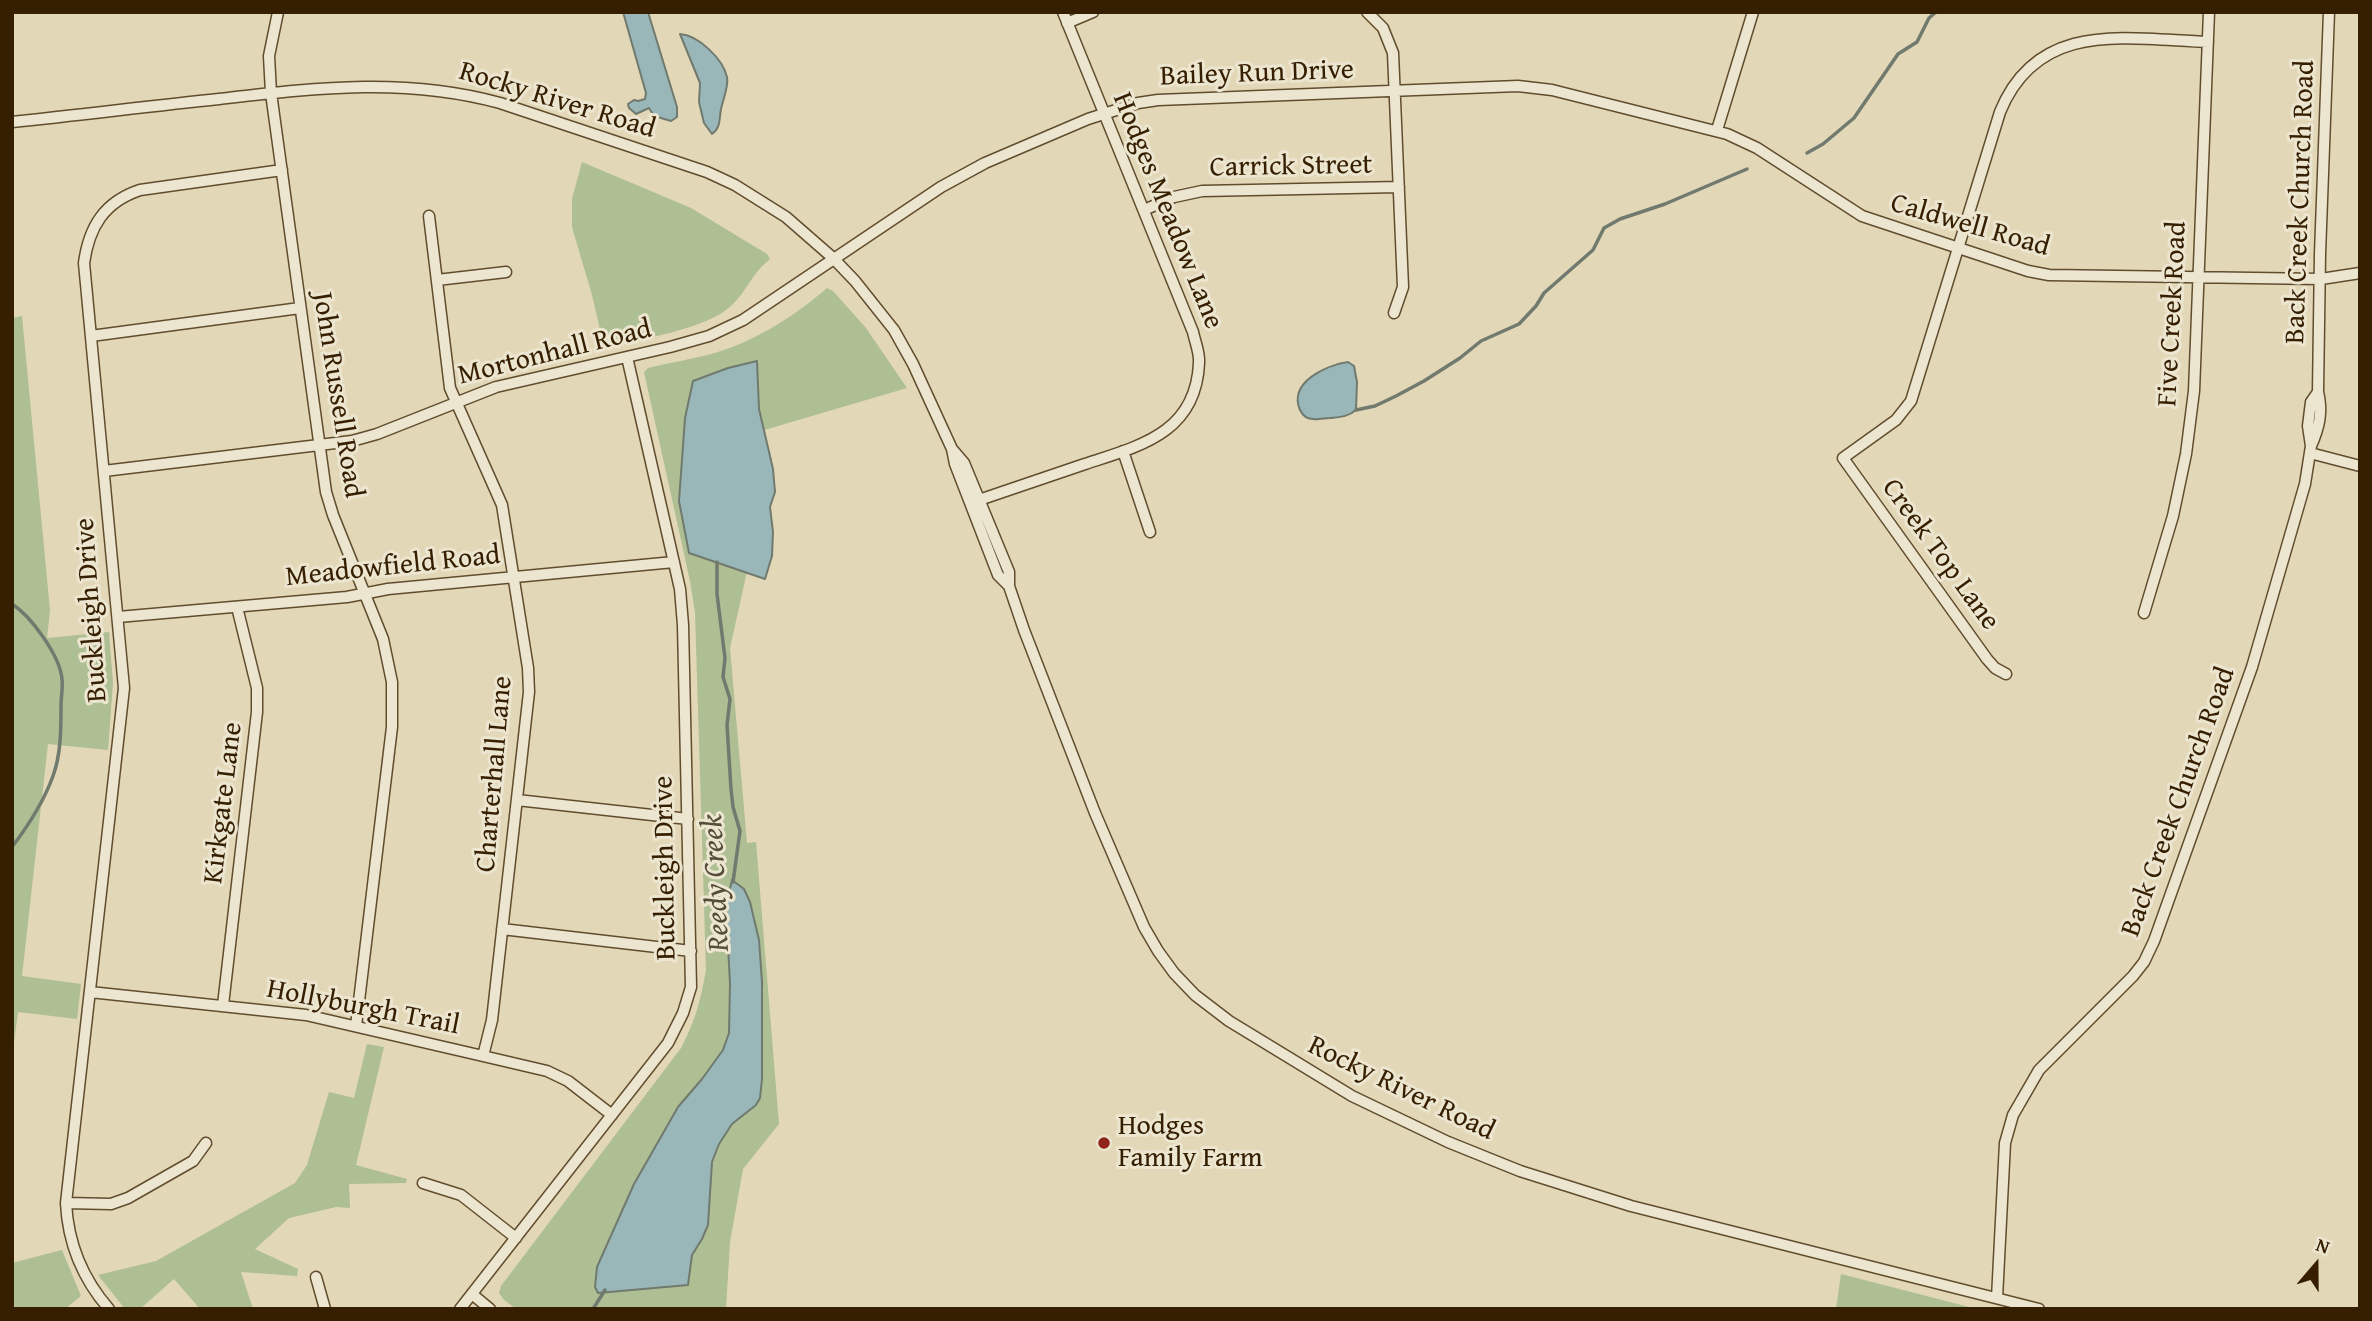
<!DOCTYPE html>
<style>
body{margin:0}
#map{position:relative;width:2372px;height:1321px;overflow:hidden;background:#e2d7b6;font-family:"Gentium Book Plus",serif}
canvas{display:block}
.frame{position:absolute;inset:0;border:14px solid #361f00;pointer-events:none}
.north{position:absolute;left:2281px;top:1230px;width:70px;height:70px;-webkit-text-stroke:5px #ece5d0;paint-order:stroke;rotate:20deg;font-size:19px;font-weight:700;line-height:28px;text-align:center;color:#361f00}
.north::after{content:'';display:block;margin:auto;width:24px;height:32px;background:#361f00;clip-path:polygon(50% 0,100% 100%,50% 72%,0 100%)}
</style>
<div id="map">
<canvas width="2372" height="1321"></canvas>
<div class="frame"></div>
<div class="north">N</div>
</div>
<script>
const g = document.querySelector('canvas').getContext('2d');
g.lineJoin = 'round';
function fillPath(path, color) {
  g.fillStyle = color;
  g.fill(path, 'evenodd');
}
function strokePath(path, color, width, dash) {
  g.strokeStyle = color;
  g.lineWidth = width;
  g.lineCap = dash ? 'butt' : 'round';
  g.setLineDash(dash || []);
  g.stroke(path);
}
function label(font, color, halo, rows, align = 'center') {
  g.font = font + ' "Gentium Book Plus",serif';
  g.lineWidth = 6;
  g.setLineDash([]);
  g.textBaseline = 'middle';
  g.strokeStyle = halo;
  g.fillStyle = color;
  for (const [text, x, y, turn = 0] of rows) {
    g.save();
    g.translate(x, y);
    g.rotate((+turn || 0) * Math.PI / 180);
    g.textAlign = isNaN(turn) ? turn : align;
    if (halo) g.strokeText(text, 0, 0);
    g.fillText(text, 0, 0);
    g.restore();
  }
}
const green = new Path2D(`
 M582 162 691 208 767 254 770 259C752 273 747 291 732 305 708 329 637 340 604 347L592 295 572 227V199Z
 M827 288 833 291 866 328 907 388 761 431 772 459 730 648 747 843 756 842 779 1124 743 1169 730 1242 726 1309H516L503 1299 499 1293 501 1286 681 1048C695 1022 701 999 706 970L695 612 690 581 644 372 648 368C671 362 695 359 718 352 757 340 796 315 827 288Z
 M22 316 50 610 47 638 109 632 113 683 108 750 48 744 22 976 81 984 77 1019 18 1012 12 1057V318Z
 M367 1044 384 1047 356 1165 407 1179 406 1183 349 1184 350 1208 336 1207 289 1218 255 1249 298 1269 297 1276 241 1272 253 1309H200L174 1279 140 1309H125L98 1275 156 1261 295 1183 307 1165 329 1092 354 1098Z
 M62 1250 81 1296 65 1309H12V1263Z
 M1841 1274 1977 1309H1836Z`);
const water = new Path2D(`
 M623 12H648L677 107V117L671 121 654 116 649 108 636 114 629 108 628 104 634 100 638 101 645 99 646 93Z
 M680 34C698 35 723 59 727 77 729 86 723 99 721 109 719 119 721 128 712 134L704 123 699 102 700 83Z
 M757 361 759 409 773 469 775 492 770 507 773 532 772 556 765 579 689 553 679 501 685 418 693 381 728 368Z
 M1348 362 1354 366 1357 382 1356 410C1348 417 1340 417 1330 418 1325 418 1318 420 1313 419 1307 419 1303 416 1300 410 1288 382 1327 365 1348 362Z
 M732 880 744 889 750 902 759 940 762 982V1079L760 1098 756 1105 732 1124 719 1144 712 1162 708 1225 702 1239 692 1255 688 1285 598 1293 595 1287 597 1267 634 1184 678 1107 702 1079 723 1050 729 1033 730 984 726 907Z`);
const stream = new Path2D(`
 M1807 153 1823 144 1854 118 1898 54 1917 42 1929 18 1936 12
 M1356 410 1375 406 1396 396 1424 381 1460 358 1481 341 1519 324 1536 306 1544 293 1593 250 1604 228 1620 219 1665 204 1747 169
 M717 562V594L725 658 723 677 730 699 727 725 731 789 733 807 740 831 733 882
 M12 604C31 616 60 656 62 679 63 688 61 697 61 706 61 730 61 754 53 776 44 801 28 826 12 847
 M593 1309 605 1290`);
const minor = new Path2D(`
 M278 12 269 56 271 93 326 492 333 515 383 639 392 682V727L356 1026
 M1367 12 1383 28 1393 53 1403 287 1394 313
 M1067 23 1093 12
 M12 122C81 115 150 106 219 99 316 88 404 77 500 103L707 172 735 185 786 217 833 258 855 281 894 330 913 364 952 449 955 464 998 575 1009 586
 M1717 130 1753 12
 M1144 210 1174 197 1202 191 1399 187
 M429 216 450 388 502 505 528 668 529 692 492 1020 483 1056
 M437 280 506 272
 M91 336 300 308
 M2311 446C2319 428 2323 412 2318 392L2320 254 2329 12
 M952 449 964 463 1009 572V586L1024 630 1095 813 1144 927 1158 951 1174 973 1195 995 1229 1021 1352 1096 1448 1142 1520 1171 1631 1206 2039 1309
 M1123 451 1150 532
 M2310 453 2360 466
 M104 471 352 441 377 434 496 387 670 347 709 336 743 320 941 187 985 163 1088 119 1138 103 1158 100 1518 86 1552 90 1727 134 1757 148 1862 216 2028 271 2049 275 2321 279 2360 273
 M979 500C1014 488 1050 476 1085 464 1140 446 1196 433 1199 363 1200 353 1195 342 1193 332L1063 12
 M2144 613 2173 516 2186 454 2194 391 2209 12
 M118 617 347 597 388 589 674 562
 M2006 674 1995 668 1987 659 1843 458 1896 420 1911 401 2000 112C2038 19 2127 39 2208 42
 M517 800 688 819
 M502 929 691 951
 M90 992 306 1015 483 1056 547 1071 568 1081 612 1115
 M223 1005 257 712V688L237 607
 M423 1183 461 1195 516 1238
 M66 1203 111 1204 128 1198 193 1161 206 1143
 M316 1277 325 1309
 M472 1294 490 1309
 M1997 1298 2005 1143 2013 1115 2039 1070 2133 976 2144 962 2154 941 2252 667 2305 484 2311 446 2308 426 2311 402 2318 392
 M109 1309C82 1278 68 1244 66 1203L124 688 84 263C89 227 104 202 140 190L282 170
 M460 1309 668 1043 683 1013 691 987 683 625 680 589 627 357`);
const markers = [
 [1104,1143,7,"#8f2418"]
];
const streetNames = [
 ["Bailey Run Drive",1257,74,-2],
 ["Rocky River Road",557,101,17],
 ["Carrick Street",1291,167,-1],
 ["Back Creek Church Road",2301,202,-88],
 ["Hodges Meadow Lane",1167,211,68],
 ["Caldwell Road",1970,226,16],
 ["Five Creek Road",2173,314,-87],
 ["Mortonhall Road",555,353,-14],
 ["John Russell Road",337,395,81],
 ["Creek Top Lane",1940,555,54],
 ["Meadowfield Road",393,567,-6],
 ["Buckleigh Drive",92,610,-94],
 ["Charterhall Lane",495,774,-85],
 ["Back Creek Church Road",2179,802,-70],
 ["Kirkgate Lane",224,803,-83],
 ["Buckleigh Drive",666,868,-91],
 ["Hollyburgh Trail",363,1008,11],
 ["Rocky River Road",1401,1089,26]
];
const poiNames = [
 ["Hodges",1118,1127],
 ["Family Farm",1118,1159]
];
const waterNames = [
 ["Reedy Creek",717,883,-93]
];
fillPath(green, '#adbf93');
fillPath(water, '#99b7b8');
strokePath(water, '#717a6e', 2);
strokePath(stream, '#717a6e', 3.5);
strokePath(minor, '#614d2e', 13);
strokePath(minor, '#ece5d0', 10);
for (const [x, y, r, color] of markers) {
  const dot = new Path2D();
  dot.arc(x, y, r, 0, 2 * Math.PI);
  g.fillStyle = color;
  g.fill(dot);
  strokePath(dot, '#ece5d0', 2.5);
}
label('28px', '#361f00', '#ece5d0', streetNames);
label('28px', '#361f00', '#ece5d0', poiNames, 'left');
label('italic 30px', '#544d37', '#ece5d0', waterNames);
</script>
